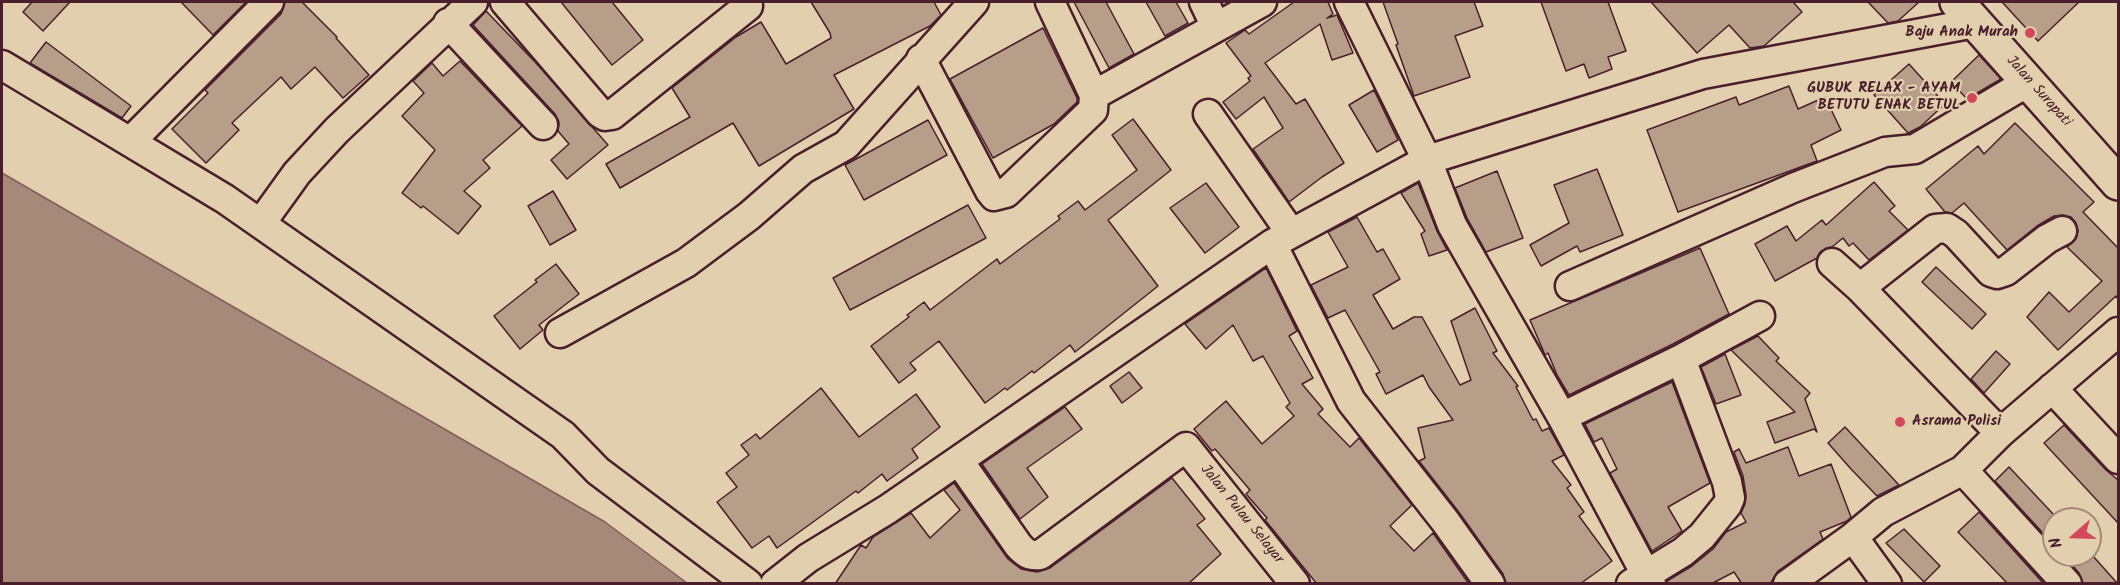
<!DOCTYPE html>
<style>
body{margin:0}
#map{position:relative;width:2120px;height:585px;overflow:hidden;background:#e1cfad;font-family:Kalam,sans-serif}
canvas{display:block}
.frame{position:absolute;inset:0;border:3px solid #4a1f2b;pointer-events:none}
.north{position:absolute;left:2042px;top:507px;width:60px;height:60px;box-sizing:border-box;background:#e1cfad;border:2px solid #a58979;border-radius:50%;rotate:250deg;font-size:16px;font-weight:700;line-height:24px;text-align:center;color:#4a1f2b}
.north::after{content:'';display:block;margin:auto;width:21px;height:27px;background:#d1495b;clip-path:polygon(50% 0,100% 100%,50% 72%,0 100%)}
</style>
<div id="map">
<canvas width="2120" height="585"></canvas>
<div class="frame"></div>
<div class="north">N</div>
</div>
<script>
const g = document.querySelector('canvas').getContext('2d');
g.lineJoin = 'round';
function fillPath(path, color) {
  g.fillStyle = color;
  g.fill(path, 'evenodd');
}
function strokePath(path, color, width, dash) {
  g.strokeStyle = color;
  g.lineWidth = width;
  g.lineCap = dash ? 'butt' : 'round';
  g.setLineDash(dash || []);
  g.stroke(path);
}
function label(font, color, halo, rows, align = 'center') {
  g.font = font + ' Kalam,sans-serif';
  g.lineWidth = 4.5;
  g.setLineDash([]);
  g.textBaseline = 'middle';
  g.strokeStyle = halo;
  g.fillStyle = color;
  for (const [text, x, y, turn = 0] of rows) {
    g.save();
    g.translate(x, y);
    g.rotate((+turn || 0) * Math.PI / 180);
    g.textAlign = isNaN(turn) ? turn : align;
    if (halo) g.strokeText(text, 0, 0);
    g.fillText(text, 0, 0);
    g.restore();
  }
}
const water = new Path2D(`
 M2 173 605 522 687 583H2Z`);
const building = new Path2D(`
 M32 2H70L43 31 23 12Z
 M181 2H246L213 35Z
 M285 2H302L337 37 336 38 369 75 343 98 315 67 291 89 281 77 232 123 239 130 206 163 172 129 208 93 205 90 281 14Z
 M561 2H612L643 40 612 65Z
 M811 2H934L941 15 930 26 834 75 854 109 759 166 733 123 620 188 606 164 690 117 672 88 736 37 761 22 786 64 831 38 830 33Z
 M1074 2H1106L1134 54 1109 68Z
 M1146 2H1176L1188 23 1165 36Z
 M1294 2H1328L1333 14 1327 18 1337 15 1353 53 1332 60 1320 24 1265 63 1296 104 1305 99 1344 163 1322 177 1289 202 1253 149 1283 128 1264 97 1236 119 1223 102 1250 81 1248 78 1251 76 1226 43 1245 30 1249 34Z
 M1383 2H1474L1483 26 1455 36 1470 77 1414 96 1396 45 1398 44Z
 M1541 2H1608L1626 51 1608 57 1612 69 1589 78 1584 64 1566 71Z
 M1651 2H1793L1802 12 1764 46 1750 48 1729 25 1697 53Z
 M1868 2H1919L1898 21 1888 23Z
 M2002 2H2079L2038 41Z
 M486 11 537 64 608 145 567 179 551 160 569 144 558 131 559 122 555 114 473 25Z
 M1043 28 1077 98V102L1054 124 993 158 950 79Z
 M46 42 131 106 122 118 30 63Z
 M1979 55 2001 79 1967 99 1951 82Z
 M460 61 522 126 483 160 490 168 464 191 481 206 458 234 423 206 421 208 402 193 435 150 402 116 424 93 413 81 432 63 443 76Z
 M1909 64 1945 104 1920 127 1908 133 1874 95Z
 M1789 86 1798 109 1825 97 1841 130 1811 145 1817 161 1678 212 1647 130 1736 97 1739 105Z
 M1374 90 1398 140 1377 152 1349 105Z
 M1133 119 1171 170 1108 220 1158 286 1075 352 1070 345 1034 373 1032 371 1007 390 1005 388 985 403 939 341 910 363 916 370 899 383 871 346 909 317 907 315 924 302 930 310 997 259 1000 264 1060 219 1058 216 1078 201 1085 210 1137 170 1112 135Z
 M928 120 947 155 864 200 845 165Z
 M2015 123 2094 202 2083 212 2118 248V299L2116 296 2058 350 2027 317 2049 292 2069 312 2102 281 2067 247 2076 239 2078 231 2076 223 2071 217 2063 215 2054 216 2037 226 2007 250 1964 203 1952 213 1945 212 1926 189 1978 146 1984 154Z
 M1597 169 1623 235 1580 252 1577 246 1541 266 1530 245 1569 223 1554 185Z
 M1497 171 1523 238 1486 252 1467 218 1455 188Z
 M1874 182 1895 206 1889 211 1908 230 1869 260 1853 243 1849 246 1843 238 1832 247 1826 248 1820 252 1817 258 1775 281 1755 244 1787 226 1796 241 1822 220 1826 225Z
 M1206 183 1239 227 1205 253 1170 208Z
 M1418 183 1437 231 1447 250 1429 256 1421 234 1425 231 1401 193Z
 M553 191 576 230 550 245 528 206Z
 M968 205 986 238 850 310 833 278Z
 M1357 217 1377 252 1383 249 1400 279 1373 295 1393 329 1414 317H1422L1460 385 1471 380 1451 321 1475 308 1497 351 1493 353 1518 386 1516 387 1533 420 1536 419 1542 431 1549 428 1564 455 1552 461 1571 485 1567 488 1584 512 1579 516 1612 561 1580 584H1506L1503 574 1458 511 1419 461 1425 458 1418 428 1453 420 1429 387 1423 375 1386 394 1376 374 1380 372 1345 310 1328 318 1311 285 1348 267 1328 232Z
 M1700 248 1729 314 1673 344 1569 395 1557 375 1548 353 1545 355 1543 350 1530 320Z
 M556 264 579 294 539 325 543 330 520 349 494 316 537 282 535 280Z
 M1936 267 1986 314 1972 329 1922 282Z
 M1266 268 1297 331 1289 336 1313 378 1302 384 1323 409 1318 414 1350 447 1359 438 1412 505 1390 526 1414 551 1433 533 1469 584H1317L1265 520 1267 518 1246 494 1250 490 1215 449 1212 451 1194 429 1226 401 1262 444 1294 416 1286 407 1290 403 1263 356 1253 361 1233 325 1206 349 1185 324Z
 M1758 336 1779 358 1776 361 1810 393 1805 399 1817 432 1814 429 1775 443 1767 422 1795 412 1731 350Z
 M1996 351 2010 364 1984 393 1971 379Z
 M1725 354 1741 395 1716 404 1701 367Z
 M1129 372 1142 388 1122 403 1110 386Z
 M1672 382 1710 483 1668 507 1682 531 1652 551 1610 473 1617 469 1602 438 1594 442 1585 424Z
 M821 388 859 437 916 394 940 427 912 449 918 458 887 481 882 474 858 493 856 491 777 548 769 536 752 548 717 502 737 487 726 473 749 455 741 445 756 434 760 439Z
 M1065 407 1082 429 1027 468 1048 497 1020 519 982 464Z
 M2064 425 2106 470 2118 480V523L2044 443Z
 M1845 427 1899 485 1877 496 1851 469 1828 443Z
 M1788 447 1799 476 1831 464 1851 517 1847 521 1820 532 1823 539 1778 571 1770 584H1742L1734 572 1711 584H1667V581L1692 566 1713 549 1726 532 1746 522 1741 513 1745 504 1746 495 1743 476 1734 452 1739 449 1746 463Z
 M2009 467 2054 515V545L1995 481Z
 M1172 478 1205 519 1197 525 1221 554 1188 584H835L861 545 866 548 873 537 911 513 930 538 960 510 944 490 954 483 1008 559 1021 569 1037 572 1050 568Z
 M1979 512 2044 584H2008L1958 532Z
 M1904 529 1940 566 1924 582 1886 543Z
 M2063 555H2092L2118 584H2083L2079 573Z`);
const minor = new Path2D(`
 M505 2 600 113 605 116 612 115 748 6
 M1204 2 1216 27
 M1349 2 1427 160 1452 225 1562 417 1651 584
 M448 23 543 125
 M921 59 990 191 994 196 1006 193 1093 110 1094 95 1050 2
 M2 65 225 199 563 435 598 471 748 584
 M1094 95 1262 2
 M1208 114 1291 233
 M130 142 269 2
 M261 223 297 173 337 130 473 2
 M1272 244 1351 401 1445 521 1490 584
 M1832 263 1860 288 2000 433
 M1570 286 1793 188 1885 152 1915 149 2028 82
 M1860 288 1935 229 1947 228 1956 234 1991 272 1997 274 2006 271 2047 239 2062 231
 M560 333 686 263 749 216 803 169 846 145 974 2
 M2052 388 2118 459
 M1562 417 1681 359 1760 316
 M959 461 1018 545C1025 553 1029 556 1040 555L1186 447 1295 584
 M1963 470 2067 584
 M1853 537 1887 584
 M775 584 808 558 888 509 1272 244 1427 160 1703 74 1975 23
 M1631 584 1683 552 1702 536 1727 505 1730 498 1727 482 1681 359
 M1788 584 1853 537 1883 512 1963 470 2000 433 2118 332`);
const highway = new Path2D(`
 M1957 2 2118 183`);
const markers = [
 [2030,33,6,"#d1495b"],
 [1972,98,6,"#d1495b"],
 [1900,422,6,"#d1495b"]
];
const poiNames = [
 ["Baju Anak Murah",2018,33],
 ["GUBUK RELAX - AYAM",1960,89],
 ["BETUTU ENAK BETUL",1960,106],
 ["Asrama Polisi",1912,422,"left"]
];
const streetNames = [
 ["Jalan Surapati",2038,92,48],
 ["Jalan Pulau Selayar",1241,515,51]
];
fillPath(water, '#a68979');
strokePath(water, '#815f5a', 1.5);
fillPath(building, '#b79e89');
strokePath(building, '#4a1f2b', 1.5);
strokePath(minor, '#4a1f2b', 33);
strokePath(highway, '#4a1f2b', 38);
strokePath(minor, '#e1cfad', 28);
strokePath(highway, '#e1cfad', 33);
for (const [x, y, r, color] of markers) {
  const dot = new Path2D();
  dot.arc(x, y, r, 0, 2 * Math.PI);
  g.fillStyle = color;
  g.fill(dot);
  strokePath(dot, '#e1cfad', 2);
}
label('bold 15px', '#4a1f2b', '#e1cfad', poiNames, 'right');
label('15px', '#4a1f2b', '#e1cfad', streetNames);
</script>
